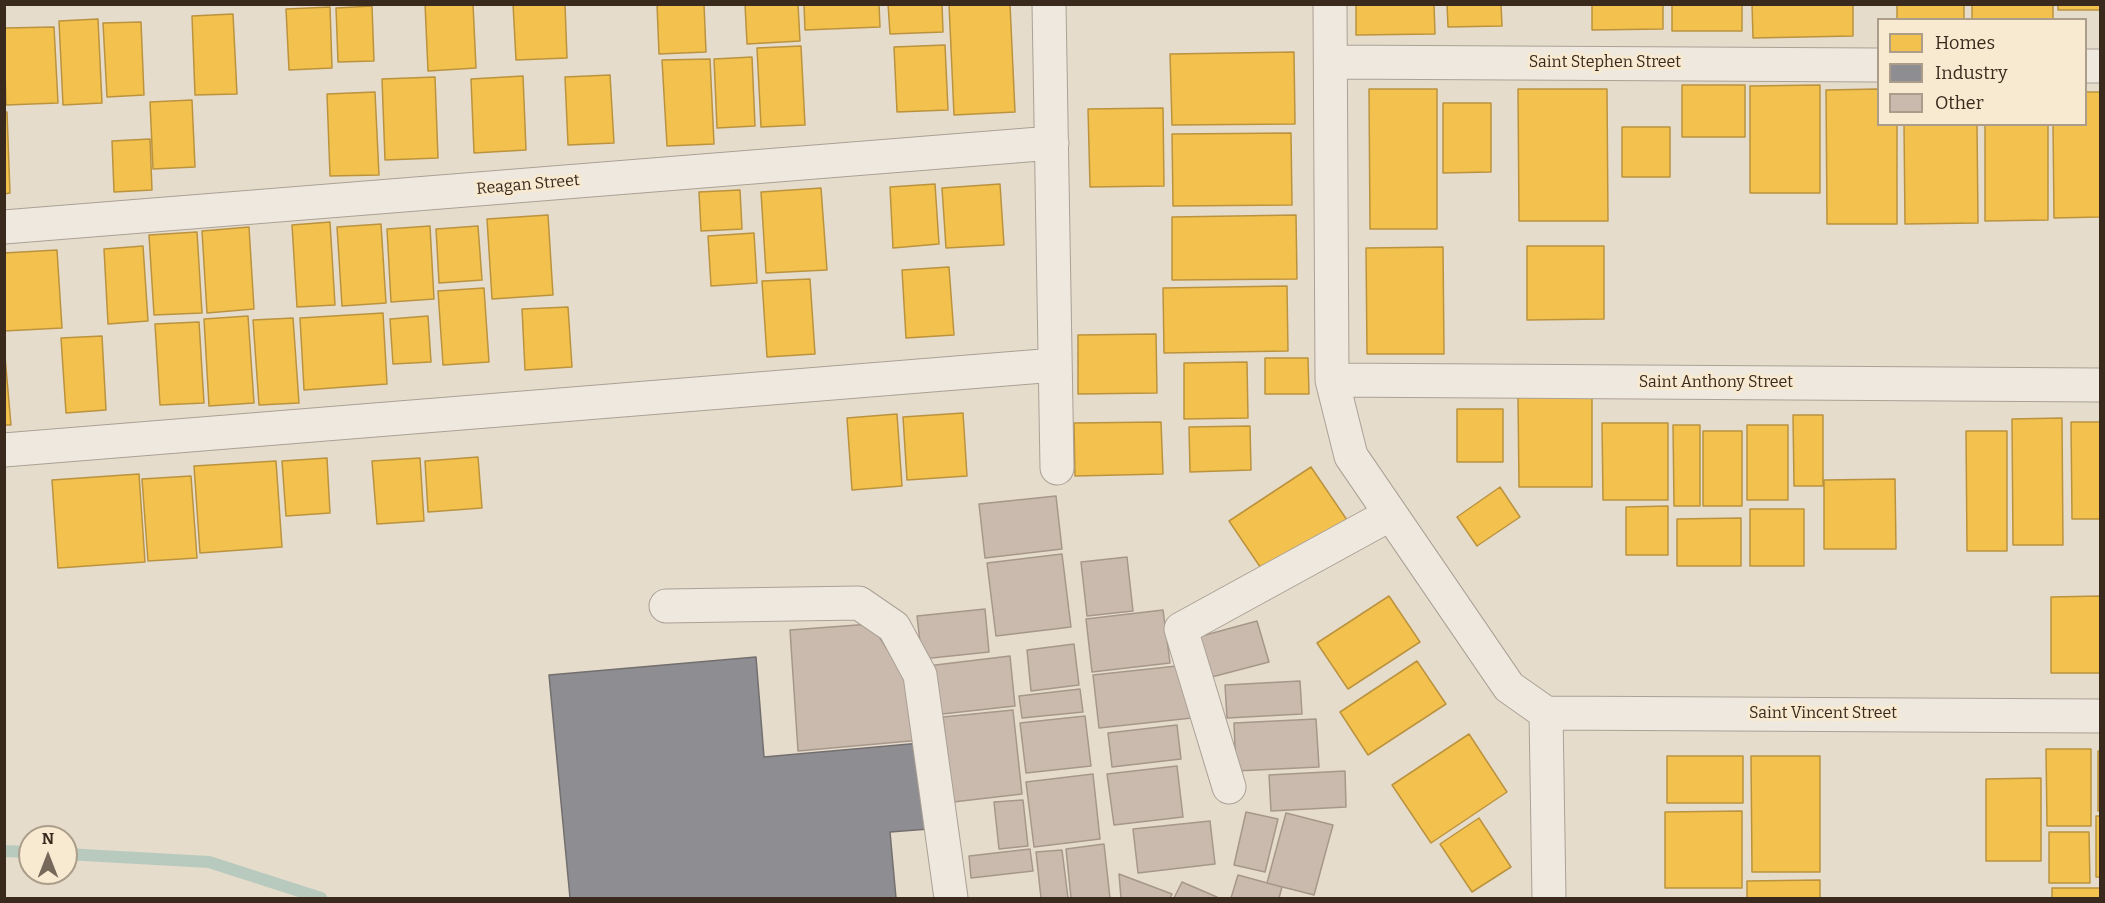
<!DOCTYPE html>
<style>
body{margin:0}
#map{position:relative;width:2105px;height:903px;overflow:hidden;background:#e6dccc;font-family:Bitter,serif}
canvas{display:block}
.frame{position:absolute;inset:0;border:6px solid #3a291d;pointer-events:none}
.legend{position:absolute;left:1877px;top:18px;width:210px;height:108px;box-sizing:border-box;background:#f7ead1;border:2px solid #ab9d89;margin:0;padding:8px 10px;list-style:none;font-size:18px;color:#3a291d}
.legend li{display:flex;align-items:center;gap:12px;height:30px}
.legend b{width:30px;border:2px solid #ab9d89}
.north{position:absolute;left:18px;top:825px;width:60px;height:60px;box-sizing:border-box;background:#f7ead1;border:2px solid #ab9d89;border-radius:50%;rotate:0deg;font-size:16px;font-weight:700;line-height:24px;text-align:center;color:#3a291d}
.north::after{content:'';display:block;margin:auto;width:21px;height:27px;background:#76685a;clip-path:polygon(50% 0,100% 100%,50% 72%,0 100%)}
</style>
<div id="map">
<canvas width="2105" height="903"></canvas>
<div class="frame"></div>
<ul class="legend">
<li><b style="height:16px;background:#f2c14e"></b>Homes</li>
<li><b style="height:16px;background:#8d8d92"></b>Industry</li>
<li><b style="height:16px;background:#cabaad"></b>Other</li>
</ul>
<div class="north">N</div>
</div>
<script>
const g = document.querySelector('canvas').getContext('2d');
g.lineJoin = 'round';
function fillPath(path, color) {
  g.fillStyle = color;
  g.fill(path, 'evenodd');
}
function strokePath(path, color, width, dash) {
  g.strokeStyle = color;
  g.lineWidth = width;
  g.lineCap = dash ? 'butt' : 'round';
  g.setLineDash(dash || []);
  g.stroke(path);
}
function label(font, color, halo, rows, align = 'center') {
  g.font = font + ' Bitter,serif';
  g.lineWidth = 6;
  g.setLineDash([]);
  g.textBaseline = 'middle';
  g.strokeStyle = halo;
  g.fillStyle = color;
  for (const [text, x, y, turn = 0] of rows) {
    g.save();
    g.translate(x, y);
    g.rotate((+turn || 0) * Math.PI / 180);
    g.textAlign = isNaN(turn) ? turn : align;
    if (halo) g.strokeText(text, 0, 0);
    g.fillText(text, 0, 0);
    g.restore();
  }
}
const homes = new Path2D(`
 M425 4H473L476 68 428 71Z
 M513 4H565L567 58 516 60Z
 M657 4H704L706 52 659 54Z
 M745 4H798L800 41 747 44Z
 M804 4H879L880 27 805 30Z
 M888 4H942L943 32 890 34Z
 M949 4H1010L1015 112 954 115Z
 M1356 4H1434L1435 34 1356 35Z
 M1447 4H1501L1502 26 1448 27Z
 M1592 4H1663V29L1592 30Z
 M1672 4H1742V31H1672Z
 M1752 4H1853V36L1753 38Z
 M1897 4H1964V20H1897Z
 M1972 4H2053V20H1972Z
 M2058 4H2100V10H2058Z
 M372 6 374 61 338 62 336 8Z
 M330 7 332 68 289 70 286 9Z
 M233 14 237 94 195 95 192 16Z
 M98 19 102 103 63 105 59 21Z
 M141 22 144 95 107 97 103 23Z
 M54 27 58 103 6 105 4 28Z
 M945 45 948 110 897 112 894 47Z
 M801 46 805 125 761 127 757 48Z
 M1294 52 1295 124 1172 125 1170 54Z
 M752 57 755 126 717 128 714 59Z
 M710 59 714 144 667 146 662 60Z
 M610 75 614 143 568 145 565 77Z
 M523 76 526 150 474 153 471 79Z
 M435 77 438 158 385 160 382 79Z
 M1682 85H1745V137H1682Z
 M1820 85V193H1750V86Z
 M1369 89H1437V229H1370Z
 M1518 89H1607L1608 221H1519Z
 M1878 89V124H1897V224H1827L1826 90Z
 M375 92 379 175 330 176 327 94Z
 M2086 92H2100V217L2054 218 2053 124H2086Z
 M192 100 195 167 153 169 150 102Z
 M1443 103H1491V172L1443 173Z
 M1163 108 1164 186 1090 187 1088 109Z
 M4 112H7L10 193 4 194Z
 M1904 124H1977L1978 223 1905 224Z
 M1985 124H2048V220L1985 221Z
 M1622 127H1670V177H1622Z
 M1291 133 1292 205 1173 206 1172 134Z
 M150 139 152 190 114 192 112 141Z
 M935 184 939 244 893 248 890 187Z
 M1000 184 1004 245 946 248 942 188Z
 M821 188 827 270 766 273 761 192Z
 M740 190 742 229 701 231 699 192Z
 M548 215 553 295 492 299 487 219Z
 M1296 215 1297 279 1172 280V217Z
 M330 222 335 305 297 307 292 225Z
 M381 224 386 303 342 306 337 227Z
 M430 226 434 299 391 302 387 229Z
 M478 226 482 280 439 283 436 229Z
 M249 227 254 309 207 313 202 231Z
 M197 232 202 313 154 315 149 235Z
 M754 233 757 283 711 286 708 236Z
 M143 246 148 321 108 324 104 249Z
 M1527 246H1604V319L1527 320Z
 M1443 247 1444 354H1367L1366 248Z
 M57 250 62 328 4 331V253Z
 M949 267 954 335 906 338 902 270Z
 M810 279 815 354 767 357 762 281Z
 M1287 286 1288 351 1164 353 1163 288Z
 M484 288 489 362 443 365 438 291Z
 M568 307 572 367 525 370 522 309Z
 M383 313 387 384 304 390 300 318Z
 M248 316 254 403 209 406 204 319Z
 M428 316 431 362 393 364 390 319Z
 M293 318 299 403 259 405 253 320Z
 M199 322 204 403 160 405 155 324Z
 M1156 334 1157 393 1078 394V335Z
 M102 336 106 410 66 413 61 338Z
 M4 345 11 425H4Z
 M1265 358H1308L1309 394H1265Z
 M1247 362 1248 418 1184 419V363Z
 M1518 397H1592V487H1519Z
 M1457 409H1503V462H1457Z
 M963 413 967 476 907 480 903 417Z
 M897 414 902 486 852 490 847 418Z
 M1793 415H1823V486H1794Z
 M2062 418 2063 545H2013L2012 419Z
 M1161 422 1163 474 1075 476 1074 423Z
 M2071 422H2100V519H2072Z
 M1602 423H1668V500H1603Z
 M1673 425H1700V506H1674Z
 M1747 425H1788V500H1747Z
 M1250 426 1251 470 1190 472 1189 427Z
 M1703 431H1742V506H1703Z
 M1966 431H2007V551H1967Z
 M478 457 482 508 428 512 425 461Z
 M327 458 330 513 286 516 282 461Z
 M420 458 424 521 377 524 372 461Z
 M276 461 282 547 200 553 194 466Z
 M1311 467 1347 520 1265 574 1229 521Z
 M139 474 145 562 58 568 52 480Z
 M191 476 197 558 148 561 142 479Z
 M1895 479 1896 549H1824V480Z
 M1500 487 1520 517 1477 546 1457 517Z
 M1668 506V555H1626V507Z
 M1750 509H1804V566H1750Z
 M1741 518V566H1677V519Z
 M1389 596 1420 642 1348 689 1317 643Z
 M2100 596V673H2051V597Z
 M1417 661 1446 704 1368 755 1340 712Z
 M1469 734 1507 792 1431 843 1392 785Z
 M2046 749H2091V826H2047Z
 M2098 751H2100V811H2098Z
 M1667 756H1743V803H1667Z
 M1751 756H1820V872H1752Z
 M2041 778V861H1986V779Z
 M1742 811V888H1665V812Z
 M2096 816H2100V877H2096Z
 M1479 818 1511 867 1472 892 1440 844Z
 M2049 832H2089L2090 883H2049Z
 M1820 880V898H1747V881Z
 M2052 888H2100V898H2052Z`);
const industry = new Path2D(`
 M756 657 764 757 921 743 929 829 890 832 896 898H570L549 675Z`);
const stream = new Path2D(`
 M4 851 30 852
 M66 854 209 862 321 898`);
const building = new Path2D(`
 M1056 496 1062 549 985 558 979 504Z
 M1062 554 1071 627 996 636 987 563Z
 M1127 557 1133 611 1087 616 1081 562Z
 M985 609 989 652 922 659 917 616Z
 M1163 610 1170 663 1092 672 1086 619Z
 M1257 621 1269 662 1208 678 1198 637Z
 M871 624 907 680 921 740 798 751 790 630Z
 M1074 644 1079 685 1031 691 1027 650Z
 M1010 656 1015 706 933 715 927 666Z
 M1186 665 1192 718 1099 728 1093 675Z
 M1300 681 1302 714 1227 718 1225 685Z
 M1080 689 1083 712 1022 718 1019 696Z
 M1013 710 1022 794 953 802 943 717Z
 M1085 716 1091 766 1026 773 1020 723Z
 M1316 719 1319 767 1236 771 1234 723Z
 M1177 725 1181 759 1112 767 1108 733Z
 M1177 766 1183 817 1114 825 1107 774Z
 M1345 771 1346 807 1271 811 1269 775Z
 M1093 774 1100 839 1034 847 1026 782Z
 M1023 800 1028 846 999 849 994 802Z
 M1246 812 1278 819 1265 872 1234 865Z
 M1286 813 1333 825 1314 895 1267 883Z
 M1210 821 1215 864 1138 873 1133 829Z
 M1104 844 1110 898H1071L1066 849Z
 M1030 849 1033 871 971 878 969 856Z
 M1062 850 1068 898H1041L1036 852Z
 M1119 874 1172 894 1170 898H1121Z
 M1238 875 1282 887 1279 898H1231Z
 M1182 882 1217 897 1216 898H1174Z`);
const minor = new Path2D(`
 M1049 4 1057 468
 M1330 4 1332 380 1351 456 1509 687 1546 713
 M1331 62 1878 65
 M2086 66H2100
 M4 227 1052 143
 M1332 380 2100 385
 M4 450 1055 365
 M666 606 859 603 894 627 920 675 951 898
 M1546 713 2100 716
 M1546 713 1549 898
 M1229 787 1181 629 1389 515`);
const streetNames = [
 ["Saint Stephen Street",1605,63],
 ["Reagan Street",528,185,-5],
 ["Saint Anthony Street",1716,383],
 ["Saint Vincent Street",1823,714]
];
fillPath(homes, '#f2c14e');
strokePath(homes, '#bb933f', 1.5);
fillPath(industry, '#8d8d92');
strokePath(industry, '#746f6f', 1.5);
strokePath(stream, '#b8cabe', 12);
fillPath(building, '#cabaad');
strokePath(building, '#a6978b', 1.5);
strokePath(minor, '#aba195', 35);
strokePath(minor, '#eee8de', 33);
label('16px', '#3a291d', '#f7ead1', streetNames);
</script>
